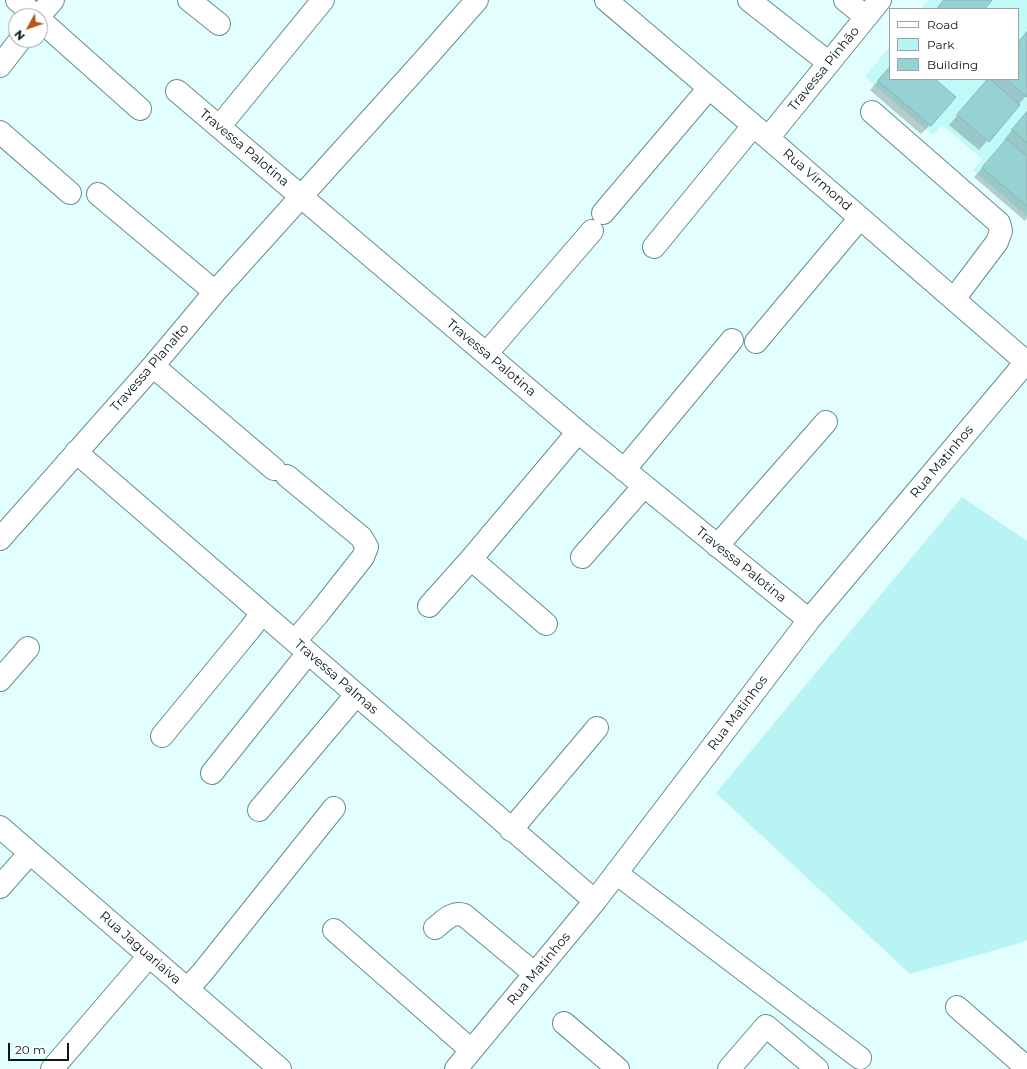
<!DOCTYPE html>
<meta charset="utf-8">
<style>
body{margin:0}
#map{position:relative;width:1027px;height:1069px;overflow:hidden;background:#e3feff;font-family:Montserrat,sans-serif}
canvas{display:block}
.legend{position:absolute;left:889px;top:8px;width:130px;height:72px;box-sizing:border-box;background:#fff;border:1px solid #9ca3a3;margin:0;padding:5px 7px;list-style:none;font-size:12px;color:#081919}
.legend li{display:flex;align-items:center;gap:8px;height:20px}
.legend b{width:20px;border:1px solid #9ca3a3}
.north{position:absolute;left:8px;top:8px;width:40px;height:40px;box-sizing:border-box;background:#fff;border:1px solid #9ca3a3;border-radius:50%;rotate:230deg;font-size:11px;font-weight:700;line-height:16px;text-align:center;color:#081919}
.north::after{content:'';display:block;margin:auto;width:14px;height:18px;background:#b65516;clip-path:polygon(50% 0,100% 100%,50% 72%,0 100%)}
.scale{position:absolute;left:8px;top:1043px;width:61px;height:18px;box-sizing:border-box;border:2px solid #081919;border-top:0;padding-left:5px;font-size:12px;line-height:14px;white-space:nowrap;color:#081919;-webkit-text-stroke:3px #fff;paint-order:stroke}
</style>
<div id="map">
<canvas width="1027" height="1069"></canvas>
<ul class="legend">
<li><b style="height:5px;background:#fff"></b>Road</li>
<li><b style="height:11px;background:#b9f4f5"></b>Park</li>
<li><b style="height:11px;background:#96d2d3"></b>Building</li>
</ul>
<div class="north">N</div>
<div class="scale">20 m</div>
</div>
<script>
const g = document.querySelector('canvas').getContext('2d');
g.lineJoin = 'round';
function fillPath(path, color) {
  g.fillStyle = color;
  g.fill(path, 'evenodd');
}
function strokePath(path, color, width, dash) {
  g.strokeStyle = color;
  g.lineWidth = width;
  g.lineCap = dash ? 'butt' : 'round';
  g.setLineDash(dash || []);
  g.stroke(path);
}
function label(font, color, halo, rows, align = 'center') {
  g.font = font + ' Montserrat,sans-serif';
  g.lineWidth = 3.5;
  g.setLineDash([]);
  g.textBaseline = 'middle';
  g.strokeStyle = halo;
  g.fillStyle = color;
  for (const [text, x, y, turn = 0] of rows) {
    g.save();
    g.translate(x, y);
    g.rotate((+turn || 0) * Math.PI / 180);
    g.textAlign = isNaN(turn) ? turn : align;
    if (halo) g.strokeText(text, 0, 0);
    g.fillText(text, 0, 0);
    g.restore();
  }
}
const built = new Path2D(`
 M928 0H1027V216L973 170 982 159 942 125 933 135 865 77 890 46V79H1018V9H921Z`);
const green = new Path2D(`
 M962 497 1027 541V940L1017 944 910 974 716 793Z`);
const shadow = new Path2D(`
 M1027 32V95L979 150 949 125 988 80 987 79H1018V42Z
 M890 67V79H934L930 125 921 134 870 90Z
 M1027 111V218L1025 221 974 177 1006 141 1004 140Z`);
const building = new Path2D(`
 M944 0H992L985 9H937Z
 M1027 32V97L1006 79H1018V43Z
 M890 67V79H935L956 97 931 126 878 81Z
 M988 79H990L1020 105 989 142 957 115Z
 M1027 112V143L1012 130Z
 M1007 139 1027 156V206L982 168Z`);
const minor = new Path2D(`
 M17 0 36 16
 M189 0 219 24
 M749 0 829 63
 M845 0 866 17
 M39 16 53 0
 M40 20 140 109
 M0 66 20 40
 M177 91 578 432 809 620
 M872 112 999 223 1001 231 997 242 954 299
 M219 127 323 0
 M0 132 70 193
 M768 138 880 0
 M98 194 215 292
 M603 213 709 88
 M654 247 753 126
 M756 342 860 218
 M486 354 592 231
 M153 366 274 469
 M76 452 595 901
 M624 470 732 340
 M287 476 361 537 367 547 363 557 318 614 295 641
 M0 539 153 366 215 292 426 58 477 0
 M717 546 826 422
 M582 557 644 486
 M471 559 546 624
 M429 606 471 559 578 432
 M0 680 28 648
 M162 736 250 629 262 613
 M212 773 308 653
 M259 810 356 695
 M0 827 280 1069
 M511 830 597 728
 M616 873 860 1058
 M0 887 30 853
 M435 928C444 921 452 911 464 915L535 974
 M334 930 471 1050
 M187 989 202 973 334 808
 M957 1007 1027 1068
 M564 1023 618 1069
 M52 1069 149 956
 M456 1069 595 901 809 620 1026 362 768 138 606 0
 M729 1069 766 1026 817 1069`);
const streetNames = [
 ["Travessa Pinhão",824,69,-51],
 ["Travessa Palotina",244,148,40],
 ["Rua Virmond",817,180,41],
 ["Travessa Palotina",491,358,40],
 ["Travessa Planalto",150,368,-49],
 ["Rua Matinhos",942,462,-50],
 ["Travessa Palotina",741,565,39],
 ["Travessa Palmas",336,677,41],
 ["Rua Matinhos",738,713,-53],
 ["Rua Jaguariaiva",140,948,41],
 ["Rua Matinhos",539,969,-50]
];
fillPath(built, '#c1f9f9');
fillPath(green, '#b9f4f5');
fillPath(shadow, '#0003');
fillPath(building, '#96d2d3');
strokePath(building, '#88b4b4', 1);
strokePath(minor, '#648e8f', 24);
strokePath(minor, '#fff', 22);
label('13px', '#081919', '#fff', streetNames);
</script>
